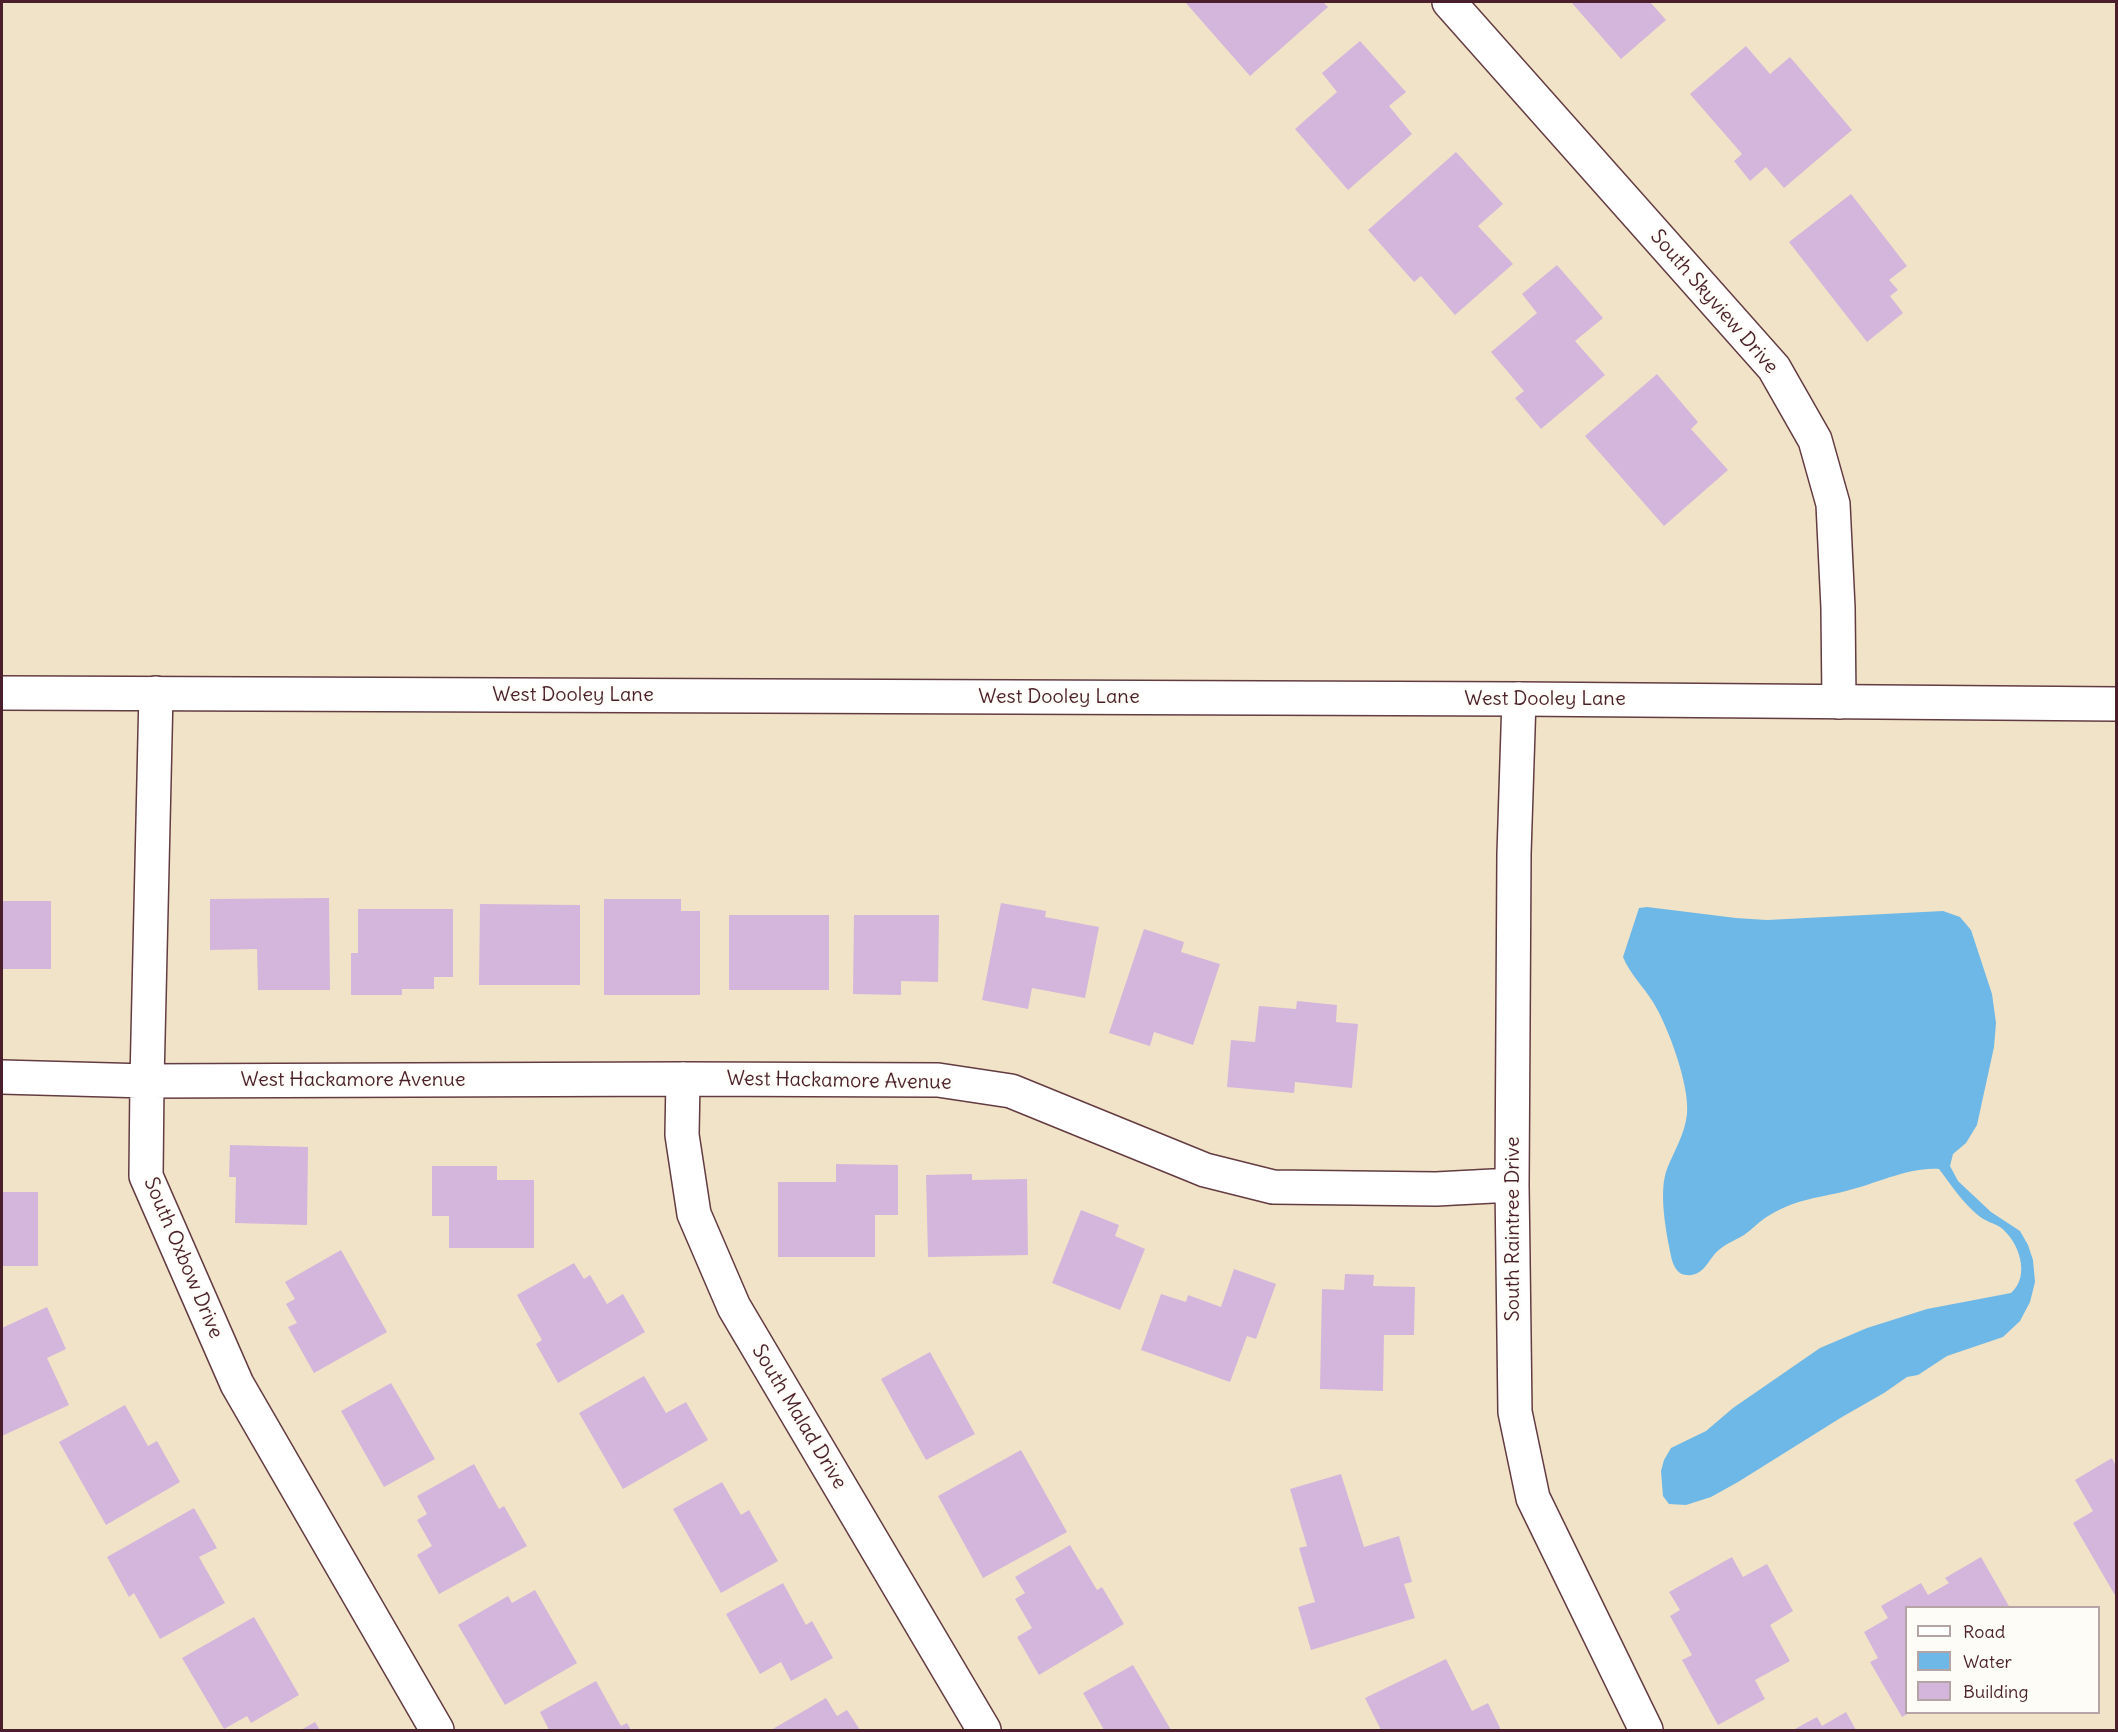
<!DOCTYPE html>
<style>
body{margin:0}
#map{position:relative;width:2118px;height:1732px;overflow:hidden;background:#f1e3c7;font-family:Delius,sans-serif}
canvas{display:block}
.frame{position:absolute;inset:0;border:3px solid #4a1f2b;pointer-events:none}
.legend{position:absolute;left:1905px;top:1606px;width:195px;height:108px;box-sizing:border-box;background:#fdfcf7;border:2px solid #b5a4a5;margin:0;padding:8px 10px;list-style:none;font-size:18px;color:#4a1f2b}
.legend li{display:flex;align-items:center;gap:12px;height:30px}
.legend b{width:30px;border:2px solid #b5a4a5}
</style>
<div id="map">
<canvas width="2118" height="1732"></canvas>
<div class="frame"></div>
<ul class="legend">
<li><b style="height:8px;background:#fff"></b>Road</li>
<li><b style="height:16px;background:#6eb8e7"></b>Water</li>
<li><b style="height:16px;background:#d4b6dc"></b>Building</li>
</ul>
</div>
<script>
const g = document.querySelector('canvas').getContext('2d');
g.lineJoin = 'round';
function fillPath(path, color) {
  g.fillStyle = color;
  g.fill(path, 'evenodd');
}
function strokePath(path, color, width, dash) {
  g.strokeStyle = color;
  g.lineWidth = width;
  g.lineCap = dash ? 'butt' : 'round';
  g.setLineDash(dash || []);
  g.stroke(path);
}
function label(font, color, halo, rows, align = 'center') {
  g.font = font + ' Delius,sans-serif';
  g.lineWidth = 4.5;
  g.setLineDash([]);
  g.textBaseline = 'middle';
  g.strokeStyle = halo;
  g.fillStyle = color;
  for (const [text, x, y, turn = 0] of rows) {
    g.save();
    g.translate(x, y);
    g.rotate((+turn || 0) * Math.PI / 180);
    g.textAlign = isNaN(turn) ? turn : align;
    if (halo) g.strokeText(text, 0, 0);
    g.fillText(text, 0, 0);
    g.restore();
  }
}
const water = new Path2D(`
 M1647 907 1736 918 1767 920 1943 911 1960 917 1971 930 1992 994 1996 1023 1994 1047 1977 1125 1966 1143 1953 1154 1950 1166 1958 1181 1991 1212 2020 1231 2028 1245 2033 1260 2035 1282 2030 1302 2020 1321 2003 1337 1947 1356 1918 1375 1907 1377 1884 1393 1842 1417 1738 1482 1711 1497 1686 1505 1669 1504 1663 1496 1661 1471 1664 1460 1671 1448 1706 1431 1733 1408 1820 1348 1867 1328 1927 1309 2011 1293C2031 1276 2019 1241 2000 1227 1993 1223 1985 1221 1979 1216 1963 1203 1951 1185 1939 1169 1908 1167 1876 1184 1846 1191 1814 1199 1794 1199 1765 1218 1758 1223 1751 1230 1744 1235 1736 1240 1727 1243 1720 1249 1708 1258 1705 1277 1686 1275 1673 1274 1671 1256 1669 1246 1665 1225 1659 1190 1667 1169 1674 1151 1685 1134 1687 1114 1690 1086 1668 1026 1653 1002 1643 986 1630 974 1623 957L1639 908Z`);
const building = new Path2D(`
 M1185 2H1323L1328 7 1250 76Z
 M1571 2H1650L1666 20 1621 59Z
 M1360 41 1406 92 1389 106 1412 134 1348 190 1295 129 1337 92 1322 73Z
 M1746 46 1770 74 1790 57 1852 130 1784 188 1766 167 1750 181 1734 161 1742 154 1690 94Z
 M1456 152 1503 204 1478 226 1513 264 1455 315 1421 276 1414 282 1368 230Z
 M1851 194 1907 266 1889 280 1898 290 1890 296 1903 313 1867 342 1789 242Z
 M1557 265 1603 318 1575 341 1605 375 1541 429 1515 398 1524 391 1491 352 1537 313 1522 294Z
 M1657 374 1698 422 1691 429 1728 470 1664 526 1585 436Z
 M329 898 330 990H258L257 949 210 950V899Z
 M604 899H681V911H700V995H604Z
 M2 901H51V969H2Z
 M1001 903 1046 911 1045 917 1099 927 1085 998 1032 988 1028 1009 982 1000Z
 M480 904 580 905V985H479Z
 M358 909H453V977H434V989H402V995H351V953H358Z
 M729 915H829V990H729Z
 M854 915H939L938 982 901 981V995L853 994Z
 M1144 929 1184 942 1181 952 1220 964 1193 1045 1154 1032 1150 1046 1109 1033Z
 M1297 1001 1337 1005 1336 1022 1358 1024 1352 1088 1295 1082 1294 1093 1227 1087 1231 1040 1255 1042 1259 1006 1296 1009Z
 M230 1145 308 1147 307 1225 235 1223 236 1177H229Z
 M836 1164 898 1165V1215H875V1257H778V1182H836Z
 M432 1166H497V1180H534V1248H449V1216H432Z
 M972 1174V1180L1027 1179 1028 1255 928 1257 926 1175Z
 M2 1192H38V1266H2Z
 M1081 1210 1119 1225 1115 1236 1145 1249 1120 1310 1052 1283Z
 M341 1250 387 1332 314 1373 288 1327 297 1323 286 1304 295 1299 285 1282Z
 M574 1263 584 1279 590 1275 607 1304 623 1294 645 1332 558 1383 536 1344 542 1340 517 1295Z
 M1234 1269 1276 1284 1256 1339 1247 1336 1230 1382 1141 1350 1161 1294 1186 1302 1188 1295 1221 1307Z
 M1345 1274 1374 1275 1373 1286 1415 1287 1414 1335H1384L1383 1391 1320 1389 1322 1289 1344 1290Z
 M47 1307 66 1349 47 1358 69 1405 2 1436V1328Z
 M930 1352 975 1434 926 1460 881 1379Z
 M644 1376 666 1413 686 1402 708 1440 623 1489 579 1413Z
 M391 1383 435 1459 384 1487 341 1411Z
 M125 1405 148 1446 157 1441 180 1482 106 1525 59 1442Z
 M1021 1450 1067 1532 983 1578 938 1496Z
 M2112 1458 2116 1466V1597L2073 1523 2093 1511 2075 1480Z
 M474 1464 499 1509 504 1506 527 1546 439 1594 417 1555 432 1546 417 1520 427 1514 417 1496Z
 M1341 1474 1364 1547 1399 1536 1412 1582 1404 1584 1415 1618 1311 1650 1298 1607 1315 1602 1299 1548 1307 1546 1290 1489Z
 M722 1482 741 1515 749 1510 778 1561 721 1593 673 1509Z
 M194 1508 217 1548 199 1557 225 1603 160 1639 134 1593 129 1597 107 1557Z
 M1070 1545 1097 1590 1102 1587 1124 1624 1039 1675 1017 1637 1032 1628 1015 1599 1025 1593 1015 1577Z
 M1732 1557 1743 1577 1767 1564 1793 1611 1770 1625 1790 1661 1755 1680 1765 1699 1718 1725 1682 1660 1692 1655 1670 1616 1680 1610 1669 1592Z
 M1981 1557 2010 1608H1906V1712H1911L1902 1717 1870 1662 1878 1658 1864 1632 1888 1618 1881 1606 1921 1583 1928 1595 1949 1583 1945 1578Z
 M783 1583 806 1625 812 1621 833 1658 791 1681 781 1662 760 1674 726 1614Z
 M535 1590 577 1663 505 1705 458 1625 508 1596 512 1603Z
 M254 1617 299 1695 251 1723 247 1716 224 1729 182 1658Z
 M1446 1659 1472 1711 1488 1703 1501 1730H1381L1365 1698Z
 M1133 1665 1171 1730H1104L1083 1693Z
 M596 1681 621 1726 627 1723 631 1730H549L540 1712Z
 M826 1698 837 1716 847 1710 860 1730H771Z
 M1846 1712 1856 1730H1793L1817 1717 1822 1726Z
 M315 1722 320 1730H301Z`);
const street = new Path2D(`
 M1449 2 1774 368 1815 440 1833 504 1838 608 1839 702
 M156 693 147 1081 146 1176 237 1384 437 1730
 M1519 699 1514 854 1512 1185 1515 1412 1533 1498 1646 1730
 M2 1077 147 1081 683 1079 938 1080 1011 1091 1205 1170 1273 1187 1436 1189 1512 1185
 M683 1079 682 1135 694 1214 734 1307 984 1730`);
const secondary = new Path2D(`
 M2 693 1519 699 2116 704`);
const streetNames = [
 ["South Skyview Drive",1714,302,49],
 ["West Dooley Lane",573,695],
 ["West Dooley Lane",1059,697],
 ["West Dooley Lane",1545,699],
 ["West Hackamore Avenue",353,1080],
 ["West Hackamore Avenue",839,1081,1],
 ["South Raintree Drive",1513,1229,-90],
 ["South Oxbow Drive",183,1258,67],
 ["South Malad Drive",799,1417,59]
];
fillPath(water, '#6eb8e7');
fillPath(building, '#d4b6dc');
strokePath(street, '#633c42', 36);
strokePath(secondary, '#633c42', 36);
strokePath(street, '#fff', 33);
strokePath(secondary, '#fff', 33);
label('20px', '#4a1f2b', '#fdfcf7', streetNames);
</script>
